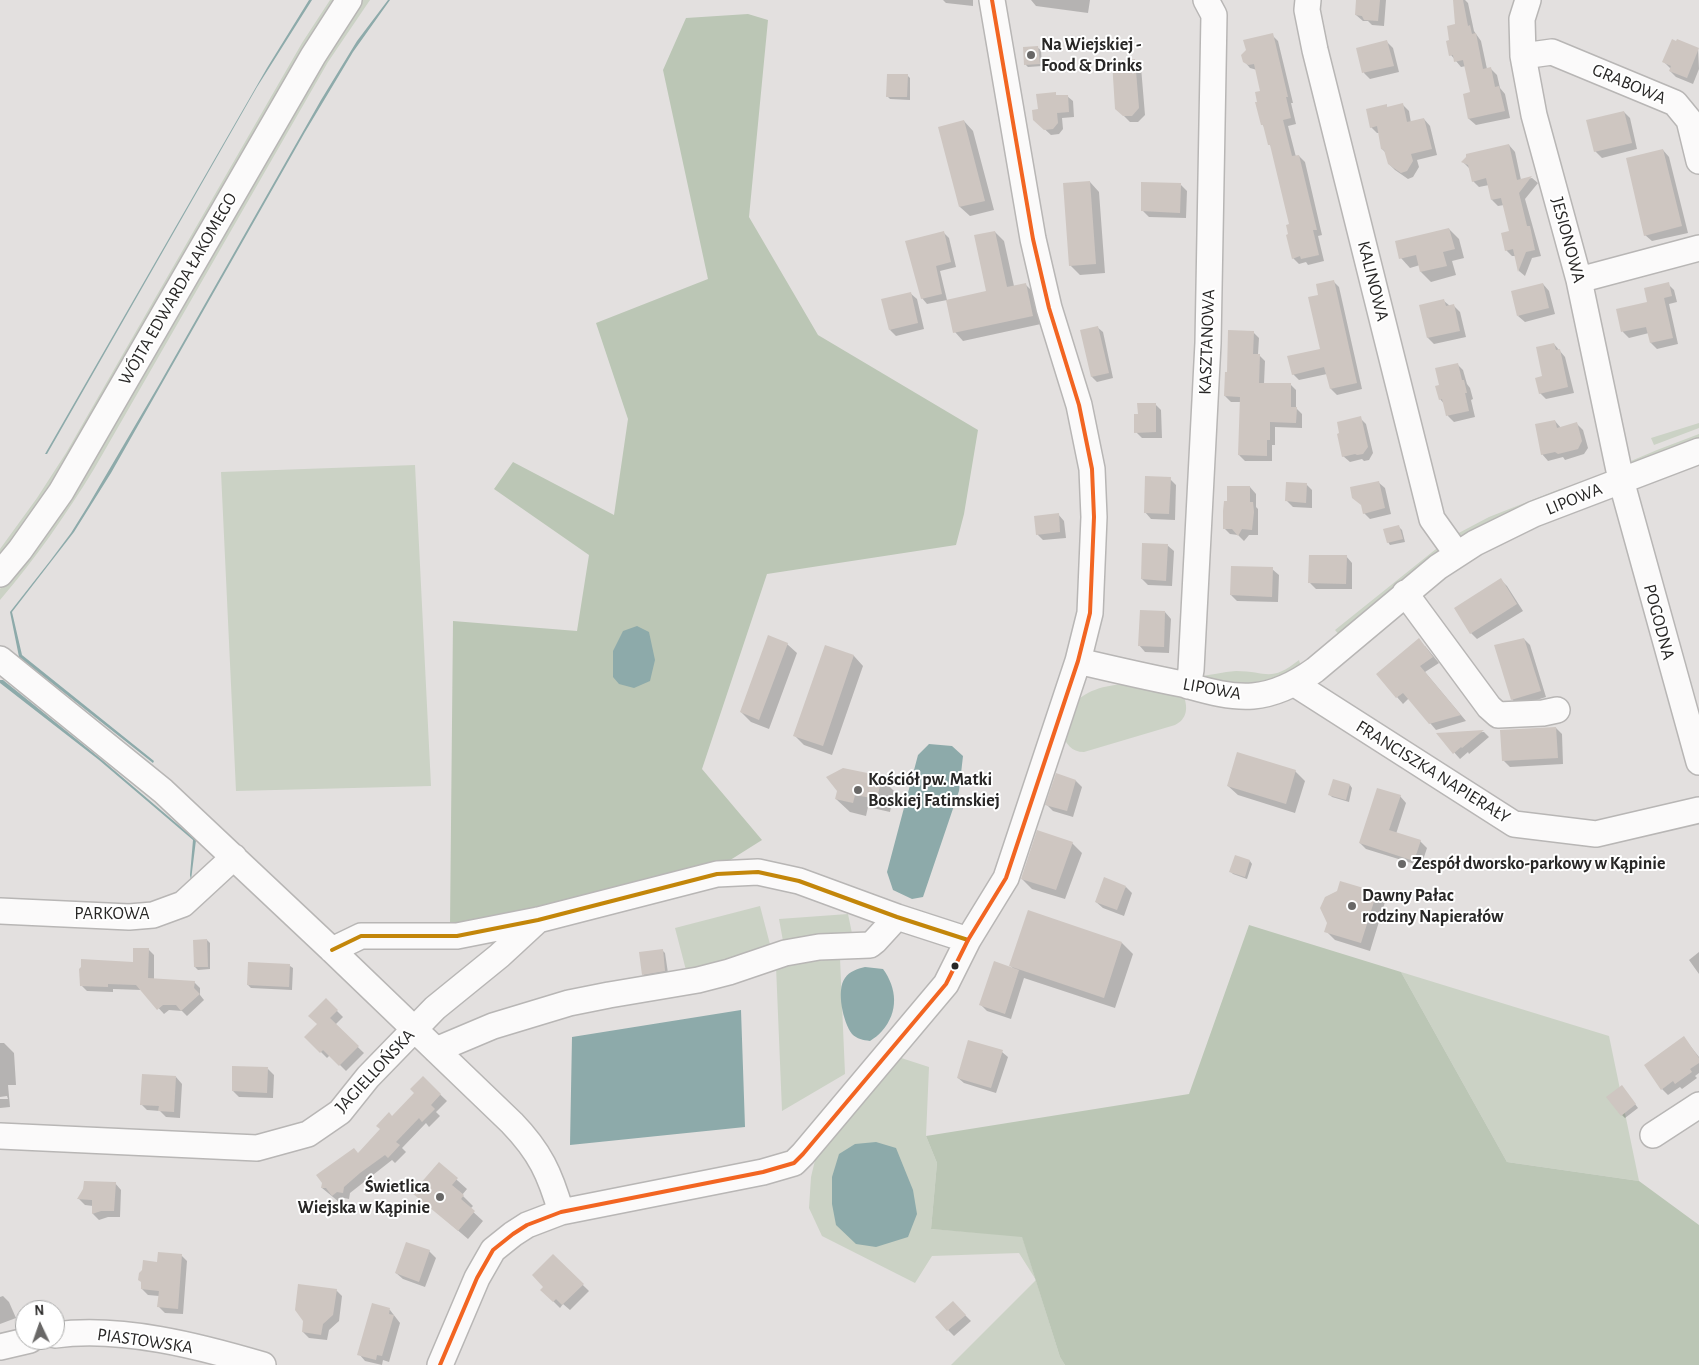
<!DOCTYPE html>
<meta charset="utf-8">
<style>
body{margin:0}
#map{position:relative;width:1699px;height:1365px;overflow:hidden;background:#e3e0df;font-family:"Alegreya Sans",sans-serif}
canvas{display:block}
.north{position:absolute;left:15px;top:1300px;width:50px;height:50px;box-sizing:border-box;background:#fff;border:1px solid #a9a9a8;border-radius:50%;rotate:357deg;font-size:14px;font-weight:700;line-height:20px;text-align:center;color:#282726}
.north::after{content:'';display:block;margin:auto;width:18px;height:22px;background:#696867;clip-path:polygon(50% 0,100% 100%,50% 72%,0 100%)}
</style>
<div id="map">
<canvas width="1699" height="1365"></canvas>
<div class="north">N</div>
</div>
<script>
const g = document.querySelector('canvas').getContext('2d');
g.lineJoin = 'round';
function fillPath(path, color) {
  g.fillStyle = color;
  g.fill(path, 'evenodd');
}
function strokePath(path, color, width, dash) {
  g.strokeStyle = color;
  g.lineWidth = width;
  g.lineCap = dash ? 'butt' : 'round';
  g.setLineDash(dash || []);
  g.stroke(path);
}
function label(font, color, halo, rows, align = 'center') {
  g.font = font + ' "Alegreya Sans",sans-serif';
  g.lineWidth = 4;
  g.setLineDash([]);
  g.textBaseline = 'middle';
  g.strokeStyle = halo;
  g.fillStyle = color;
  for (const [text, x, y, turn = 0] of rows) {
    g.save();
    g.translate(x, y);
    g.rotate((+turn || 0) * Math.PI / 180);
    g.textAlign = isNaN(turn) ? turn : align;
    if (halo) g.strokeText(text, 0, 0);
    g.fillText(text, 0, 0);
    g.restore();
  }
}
const green = new Path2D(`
 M330 0H338L72 456 0 560V549L37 498 66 453 302 43Z
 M362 0H370L328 62 94 469C66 515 35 559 0 600V589L11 576 339 31Z
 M1699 423V428L1654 445 1651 438Z
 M1699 434V444L1634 464 1631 461 1657 450Z
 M415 465 431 786 236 791 221 472Z
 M1560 489 1561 491 1468 540 1453 536 1489 517Z
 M1441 545 1442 549 1342 638 1335 630Z
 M1299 660 1301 667 1284 679 1238 688 1197 677C1210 675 1223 672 1236 671 1267 671 1270 683 1299 660Z
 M1126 684 1184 697C1188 708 1187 719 1175 725L1084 752C1071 752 1067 744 1061 734 1064 726 1066 715 1071 708 1083 690 1106 685 1126 684Z
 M760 906 772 952 687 974 675 928Z
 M848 914 854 943 785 952 779 919Z
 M840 958 845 1074 782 1111 776 966Z
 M1401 972 1609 1036 1639 1181 1507 1162Z
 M892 1055 929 1067 926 1136 937 1163 931 1229 1022 1236 1060 1357 1065 1365H951L1036 1280 1019 1253 932 1256 915 1283 822 1236 809 1208 811 1177 817 1152Z`);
const forest = new Path2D(`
 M748 14 768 20 749 217 818 335 978 430 964 514 956 545 767 574 702 769 762 840 716 869 450 926 453 621 577 631 589 555 494 489 513 462 614 515 628 419 596 323 708 279 663 70 686 18Z
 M1249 925 1401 972 1507 1162 1639 1181 1699 1225V1365H1065L1060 1357 1022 1237 931 1229 937 1163 926 1136 1189 1094Z`);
const water = new Path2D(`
 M309 0H312L257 87 47 454H45L267 68Z
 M388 0H390L353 52 305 132 111 473 74 532 12 612 22 655 154 761 153 763 19 657 10 612 50 561 71 533 89 504 160 383 321 100 357 41Z
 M637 626 649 632 655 660 650 681 634 688 619 684 613 677V651L623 631Z
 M0 680H3L101 759 196 840 191 880 190 875 193 840 99 760 0 683Z
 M929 744 952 746 963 756 959 791 923 897 912 899 893 890 887 872 918 755Z
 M865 967 883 969C897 988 899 1012 882 1031 879 1035 874 1038 870 1041 863 1040 857 1039 852 1034 843 1022 836 990 845 978 850 971 857 969 865 967Z
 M741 1010 745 1127 570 1145 572 1037Z
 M876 1142 896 1148 913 1190 917 1214 908 1237 876 1247 856 1244 836 1225 832 1204V1177L839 1154 855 1144Z`);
const shadow = new Path2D(`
 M943 0H973V6L946 3Z
 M1031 0H1090L1088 13 1036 6Z
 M1358 0H1386L1384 26 1372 25 1368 21H1363L1356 15Z
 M1455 0H1465L1468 3 1474 31 1481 41 1487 69H1491L1497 75 1500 88 1505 94 1510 118 1476 125 1469 119 1464 95 1472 93 1466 66 1461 67 1451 55 1450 41 1456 25Z
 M1272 35 1278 41 1293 103H1291L1296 124 1288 126 1296 157 1299 156 1305 162 1322 235 1318 236 1324 261 1308 265 1306 262 1299 264 1293 258 1291 225 1272 147 1269 144 1265 128 1262 124V92L1257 70 1250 68 1244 61Z
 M1387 42 1393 48 1399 72 1370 79 1364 73 1358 49Z
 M1038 48 1041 50 1042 66 1028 67 1025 64Z
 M1698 49 1699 69 1693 84 1676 77 1670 71 1671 69 1664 62Z
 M1135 61 1141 67 1145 115 1138 122H1130L1123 115Z
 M907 75 910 78V100L890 99 888 97Z
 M1055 94 1058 97 1067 96 1073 101 1074 117 1062 118 1063 129 1059 134 1051 135 1038 123Z
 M1402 104 1409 111 1411 123 1424 119 1430 126 1437 155 1417 160 1419 167 1413 177 1408 179 1395 170 1389 164 1386 153 1382 149 1379 133H1377L1371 127 1386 105 1388 108Z
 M1624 112 1630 118 1637 149 1602 158 1595 151Z
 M964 121 973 131 994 210 970 216 960 207Z
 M1509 145 1515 152 1521 180 1532 178 1538 183 1525 199 1541 256 1532 258 1525 276 1519 271 1515 256H1512L1506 250 1511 232 1504 205 1498 206 1492 200 1489 185 1479 187 1473 181 1470 169 1463 162Z
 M1663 150 1669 157 1688 233 1652 241 1645 235Z
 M1090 182 1099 192 1105 273 1080 275 1070 265Z
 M1181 185 1187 191 1186 218 1149 217 1143 211Z
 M1449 229 1459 239 1464 258 1452 261 1456 275 1431 282 1421 272 1420 265 1410 268 1401 258Z
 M943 232 949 238 956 267 940 271 947 300 927 304 922 298Z
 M995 232 1004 241 1014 286 1025 284 1034 293 1041 324 963 341 955 332 988 292Z
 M1333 281 1339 287 1362 389 1337 395 1331 389 1327 374 1299 380 1293 374 1321 350 1320 296Z
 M1543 284 1549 291 1555 314 1525 322 1518 316Z
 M1668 284 1674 290 1677 302 1669 304 1678 344 1657 349 1651 343 1649 333 1629 338 1623 332 1617 310 1648 303Z
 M910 293 917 299 924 329 896 336 890 330Z
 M1444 301 1450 306H1454L1460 312 1466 337 1434 344 1428 338 1421 306Z
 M1097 327 1103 332 1113 378 1097 382 1092 377Z
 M1253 332 1259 338 1258 354 1265 361 1264 384 1291 385 1296 390V408L1302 414V428L1275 427V445H1272V461H1245L1239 455 1241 402H1231L1225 396 1229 374Z
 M1554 344 1565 357 1574 393 1546 399 1540 393Z
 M1457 364 1463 370 1467 384 1470 388 1473 399 1471 400 1475 417 1454 422 1448 416 1445 405 1440 399Z
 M1155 404 1161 410 1162 438H1142L1136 432 1139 415Z
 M1360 418 1366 424 1373 453 1369 460 1364 461 1362 459 1350 462 1343 456Z
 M1555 421 1561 428 1577 424 1583 430 1588 448 1584 454 1565 460 1563 457 1548 461 1542 454Z
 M1170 479 1176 485 1175 520 1151 519 1145 512Z
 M1378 482 1385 488 1391 514 1370 519 1364 513Z
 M1306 484 1312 490V508L1293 507 1287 501Z
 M1250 487 1256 494V507L1258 509V535H1249L1244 541 1238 535 1230 534 1224 528 1228 502Z
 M1058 514 1064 521 1066 538 1043 540 1037 534Z
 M1399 527 1402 530 1405 542 1390 545 1388 542Z
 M1167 545 1174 551 1172 586 1148 585 1142 579Z
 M1346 556 1352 563V589H1316L1310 583Z
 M1272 569 1279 575 1278 602 1237 601 1231 595Z
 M1500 579 1507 586 1523 611 1477 639 1471 633Z
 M1165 612 1171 619 1169 653 1145 652 1139 645Z
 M1524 639 1530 645 1546 697 1518 706 1512 699Z
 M787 644 797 653 769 729 751 722 741 712Z
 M826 646 854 656 863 666 832 755 804 745 795 736Z
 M1425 646 1439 663 1425 672 1466 721 1436 730 1409 698 1403 704 1397 697Z
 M1556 728 1562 734 1563 764 1510 767 1503 760Z
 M1484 732 1489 737 1469 754 1468 752 1460 759 1438 734Z
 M1295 771 1305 781 1295 813 1238 795 1228 786Z
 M1057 775 1076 781 1082 787 1073 817 1053 811 1047 805Z
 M881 778 894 791 890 812 868 807 866 816 850 812 836 799 838 791Z
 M1350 785 1352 788 1349 802 1332 797 1330 795Z
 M1400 796 1406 803 1396 834 1420 841 1427 848 1421 866 1366 849 1360 843Z
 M1072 843 1082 853 1065 899 1032 889 1022 879Z
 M1250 861 1252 864 1247 879 1233 874 1230 871Z
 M1126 887 1132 893 1124 916 1103 908 1096 902Z
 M1376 893 1385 902 1370 951 1335 940 1326 931Z
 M207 940 210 943V969L198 970 195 967Z
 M1122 943 1133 954 1115 1008 1024 978 1011 1019 987 1011 981 1005 1014 970 1011 966Z
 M148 949 154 955V980L194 982 200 988V995L204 1000 187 1016 182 1011 169 1010 164 1014 142 990 113 989V992L87 991 81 985 134 964Z
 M662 950 665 953 668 973 646 977 643 974Z
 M1699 952V974L1689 960Z
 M249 964 290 966 293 968 292 990 251 988 248 985Z
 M326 1000 343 1017 335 1025 364 1053 346 1071 330 1055 327 1058 306 1037 318 1025Z
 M1684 1038 1699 1057V1073L1695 1076 1697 1078 1682 1089 1680 1087 1668 1095 1662 1089Z
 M0 1043H4L14 1053 16 1085H8L10 1107 0 1108V1099H8L7 1096 0 1097Z
 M1002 1052 1008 1057 996 1093 964 1083 958 1078Z
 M268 1069 274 1075 273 1098 239 1097 233 1091Z
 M176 1077 182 1084 180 1118 166 1117 160 1111 147 1110 141 1104Z
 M423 1078 447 1101 436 1112 440 1116 429 1127 426 1123 402 1148 406 1152 395 1163 392 1160 350 1193 349 1199 344 1198 339 1202 322 1188 358 1154 416 1093Z
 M1624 1089 1638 1108 1625 1118 1622 1115Z
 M439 1164 467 1189 462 1195 473 1206 470 1209 483 1221 468 1239 414 1193Z
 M115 1183 121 1190 120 1217H108L99 1220 93 1214V1206L85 1205 79 1199Z
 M429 1251 436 1258 425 1287 403 1279 396 1273Z
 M181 1255 187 1261 183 1314 165 1313 159 1307V1296L148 1295 142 1289 158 1263Z
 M553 1256 589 1291 570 1310 563 1304 560 1308 542 1290 545 1287Z
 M336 1290 342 1296 339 1321 329 1330 327 1340 309 1338 303 1332Z
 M3 1296 9 1302 16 1318 0 1324V1297Z
 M373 1305 390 1310 400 1323 389 1362 383 1360 382 1365 365 1361 359 1354Z
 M959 1309 971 1321 954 1336 948 1330Z`);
const building = new Path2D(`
 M1356 0H1380L1378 21 1364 20 1362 16 1355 15Z
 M1453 0H1463L1468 26 1470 25 1472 34 1476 33 1483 69 1491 67 1495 87 1499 86 1505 111 1468 119 1463 94 1470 92 1463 60 1454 62 1453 55 1449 56 1446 41 1449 40 1447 26 1455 24Z
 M1273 33 1288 97H1286L1291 118 1283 120 1292 156 1299 155 1317 230H1313L1319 255 1301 259 1300 256 1292 259 1286 235 1288 234 1286 225 1289 224 1270 145H1268L1263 125H1261L1255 102H1257L1255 92 1260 91 1254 64 1248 65 1243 62 1241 55 1246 50 1243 40Z
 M1672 39 1676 41 1677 39 1699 48 1687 78 1669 71 1671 66 1662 62Z
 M1387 40 1394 66 1362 73 1356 48Z
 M1038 46 1040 64 1024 65 1023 47Z
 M1135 59 1139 108 1132 116H1123L1115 109 1112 61Z
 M887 74H908L907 97H886Z
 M1056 92V95H1068L1069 112 1057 113 1058 123 1053 129 1044 130 1033 120 1032 110 1038 109 1036 94Z
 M1403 103 1407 122 1424 118 1432 149 1411 154 1413 161 1407 171 1401 173 1388 164 1384 150 1381 149 1377 126 1370 128 1366 109 1387 104V107Z
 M1624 111 1632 143 1594 152 1586 120Z
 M964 120 985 201 959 207 938 127Z
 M1509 144 1517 180 1532 176 1519 193 1527 226H1530L1535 250 1526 252 1518 272 1513 249 1505 251 1501 233 1509 231 1501 198 1491 200 1486 178 1472 182 1468 165 1461 162 1466 157V154Z
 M1663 149 1682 226 1644 236 1626 158Z
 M1090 181 1096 264 1069 266 1063 183Z
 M1141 182 1181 183 1180 213 1141 211Z
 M1449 228 1455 249 1443 252 1447 266 1420 272 1416 255 1399 259 1395 241Z
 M944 231 951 262 936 266 942 294 921 299 905 241Z
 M995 231 1007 287 1026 283 1033 316 953 333 946 300 986 291 974 235Z
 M1334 280 1357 383 1330 389 1324 367 1292 375 1287 356 1320 349 1308 297 1318 295 1316 284Z
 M1669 282 1672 296 1664 298 1673 338 1650 343 1646 327 1621 332 1616 309 1647 302 1644 288Z
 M1543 283 1549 308 1517 316 1511 291Z
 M911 292 918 323 889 330 881 299Z
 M1444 299 1446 306 1454 304 1460 331 1427 338 1419 305Z
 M1098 326 1109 373 1091 377 1080 330Z
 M1228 330 1254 331 1253 354H1260L1259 383H1291V407H1297L1296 423 1270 422V440H1267V456L1238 455 1240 397 1224 396 1225 372H1227Z
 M1554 343 1556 350 1560 349 1568 387 1539 394 1535 378 1542 376 1536 347Z
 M1458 363 1462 380H1464L1467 393H1465L1469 411 1446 416 1442 399 1439 400 1435 386 1439 385 1435 368Z
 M1137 403H1156V432L1134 433V414H1138Z
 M1361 416 1368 447 1363 454 1357 455 1355 454 1342 457 1337 434 1339 433 1337 422Z
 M1555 420 1557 428 1577 422 1582 441 1578 449 1558 454 1555 452 1541 455 1535 424Z
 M1145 476 1171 477 1169 514 1144 513Z
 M1379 481 1385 508 1363 514 1361 505 1352 498 1350 487Z
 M1286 482 1307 483 1306 503 1285 501Z
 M1227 486H1250V502H1253L1254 512 1252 530 1242 529 1238 536 1232 529H1223V511L1224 501H1227Z
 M1059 513 1060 532 1036 535 1034 516Z
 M1399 525 1403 539 1387 543 1383 529Z
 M1142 543 1168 544 1166 581 1141 579Z
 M1309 555H1347L1346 584 1308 583Z
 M1231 566 1273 567 1272 597 1230 595Z
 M1501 578 1517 604 1470 634 1454 608Z
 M1140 610 1165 611 1164 647 1138 646Z
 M768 635 788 643 759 720 740 712Z
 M1419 638 1433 657 1420 666 1461 715 1429 724 1403 693 1396 698 1376 674Z
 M1524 638 1541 691 1511 700 1494 645Z
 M825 645 854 655 823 746 793 736Z
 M1556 727 1558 758 1502 761 1500 730Z
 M1484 730 1462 748 1461 747 1453 754 1436 733Z
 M1237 752 1296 770 1286 804 1227 786Z
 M843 768 882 776 877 799 855 795 853 803 835 799 837 791 826 777Z
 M1056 773 1076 780 1067 811 1045 805Z
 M1333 779 1350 784 1346 800 1328 795Z
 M1377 788 1401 795 1389 830 1421 840 1414 861 1359 843Z
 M1037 830 1073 842 1056 890 1021 879Z
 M1235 855 1250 860 1245 877 1229 872Z
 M1104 877 1126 886 1117 910 1095 902Z
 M1340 881 1377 892 1361 943 1324 932 1327 923 1320 908 1325 897 1337 891Z
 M1028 910 1122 942 1104 998 1009 966Z
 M207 939 208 967H194L193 940Z
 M133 948H149L148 978 195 981 194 988 200 994 181 1011 176 1005H163L157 1010 136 985 108 984V987L80 986 79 969 81 967V959L133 962Z
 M663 949 665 971 642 975 639 952Z
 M994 961 1019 970 1005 1014 979 1005Z
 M248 962 290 964 289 987 247 985Z
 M326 998 338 1010 330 1018 359 1046 339 1066 323 1050 320 1053 304 1037 317 1024 308 1016Z
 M1684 1036 1699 1058V1063L1690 1069 1692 1072 1675 1084 1673 1081 1661 1090 1644 1065Z
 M968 1040 1003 1050 991 1088 957 1078Z
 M232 1066 268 1067 267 1093 232 1091Z
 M142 1074 176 1076 174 1112 158 1111 159 1106 140 1105Z
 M423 1076 441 1094 431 1105 435 1109 422 1122 419 1118 396 1142 400 1145 388 1158 385 1155 360 1173 344 1187 343 1193 337 1192 332 1196 326 1188H321L322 1183 316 1175 354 1148 358 1153 380 1129 376 1126 389 1112 392 1116 414 1093 410 1089Z
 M1622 1085 1636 1104 1621 1116 1606 1097Z
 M439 1162 458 1178 452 1185 464 1195 461 1199 475 1211 458 1231 412 1193Z
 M84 1181 116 1182 114 1211H101L92 1214V1200L77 1199 83 1189Z
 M406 1242 430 1250 419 1282 395 1273Z
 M158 1252 182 1254 178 1309 157 1307 159 1291 141 1289V1282L138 1280 139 1273 142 1270 143 1260 157 1262Z
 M553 1254 584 1284 562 1305 556 1299 553 1302 540 1290 543 1287 532 1275Z
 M298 1284 337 1289 333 1315 323 1324 321 1335 302 1332 303 1321 295 1310Z
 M953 1301 966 1315 947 1331 935 1317Z
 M372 1303 390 1308 389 1314 394 1315 382 1356 377 1355 376 1360 357 1355Z`);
const minor = new Path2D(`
 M1308 0 1307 10 1315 50 1432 519 1457 554
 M1528 0 1522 19 1523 56 1534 115 1579 280 1621 480 1699 762
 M1523 56 1552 52 1675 103 1689 120 1699 161
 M1579 280 1699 248
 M0 574 20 550 61 492 313 56 349 0
 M1405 593 1489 707 1498 715 1543 713 1557 710
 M0 659 163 791 332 950 512 1123C540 1152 550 1174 561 1212
 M1078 661C1112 669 1147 677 1182 684 1204 690 1229 698 1253 696 1276 694 1297 683 1315 670L1438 567 1475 543 1534 514 1699 451
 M1295 684 1514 824 1596 834 1699 810
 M1188 686 1191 670 1208 343 1214 15 1206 0
 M0 911 129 917 153 915 183 904 234 857
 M332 950 361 936H457L538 920 717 874 758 872 799 881 897 917 968 940
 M436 1050 493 1026 569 1003 609 995 698 980 729 972 785 953 819 947 870 945 875 941 897 917
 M1653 1135 1699 1105
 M0 1136 257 1148 308 1134 340 1112 368 1077 435 1008 499 956 538 920
 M55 1335C121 1326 199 1346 263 1365
 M0 1347 30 1340
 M440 1365 477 1278 493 1250 513 1234 527 1225 561 1212 763 1172 794 1163 803 1154 946 984 968 940 1006 878 1078 661 1090 613 1094 517 1092 469 1079 405 1049 308 1033 239 992 0`);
const bus1 = new Path2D(`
 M332 950 361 936H457L538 920 717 874 758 872 799 881 897 917 968 940`);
const bus2 = new Path2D(`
 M440 1365 477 1278 493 1250 513 1234 527 1225 561 1212 763 1172 794 1163 803 1154 946 984 968 940 1006 878 1078 661 1090 613 1094 517 1092 469 1079 405 1049 308 1033 239 992 0`);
const markers = [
 [1031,55,5,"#696867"],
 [858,790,5,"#696867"],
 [1402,864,5,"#696867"],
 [1352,906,5,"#696867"],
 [955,966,4.5,"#282726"],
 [440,1197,5,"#696867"]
];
const poiNames = [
 ["Na Wiejskiej -",1041,45],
 ["Food & Drinks",1041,66],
 ["Kościół pw. Matki",868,780],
 ["Boskiej Fatimskiej",868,801],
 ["Zespół dworsko-parkowy w Kąpinie",1412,864],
 ["Dawny Pałac",1362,896],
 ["rodziny Napierałów",1362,917],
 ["Świetlica",430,1187,"right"],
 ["Wiejska w Kąpinie",430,1208,"right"]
];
const streetNames = [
 ["GRABOWA",1629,84,23],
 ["JESIONOWA",1568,240,75],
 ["KALINOWA",1373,281,76],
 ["WÓJTA EDWARDA ŁAKOMEGO",178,289,-60],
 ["KASZTANOWA",1207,342,-88],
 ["LIPOWA",1574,499,-22],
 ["POGODNA",1659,622,75],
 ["LIPOWA",1212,689,10],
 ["FRANCISZKA NAPIERAŁY",1433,772,32],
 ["PARKOWA",112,914],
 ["JAGIELLOŃSKA",375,1071,-47],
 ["PIASTOWSKA",145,1341,8]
];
fillPath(green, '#cbd2c5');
fillPath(forest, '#bbc6b5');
fillPath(water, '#8daaaa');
fillPath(shadow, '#0003');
fillPath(building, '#cec6c1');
strokePath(minor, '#b8b6b5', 28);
strokePath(minor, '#fbfafa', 25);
strokePath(bus1, '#c3860a', 4);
strokePath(bus2, '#f26522', 4);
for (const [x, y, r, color] of markers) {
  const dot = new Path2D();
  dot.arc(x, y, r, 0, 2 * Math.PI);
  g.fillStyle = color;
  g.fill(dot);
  strokePath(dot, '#fff', 2);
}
label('bold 18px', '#282726', '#fff', poiNames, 'left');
label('18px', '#282726', '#fff', streetNames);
</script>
